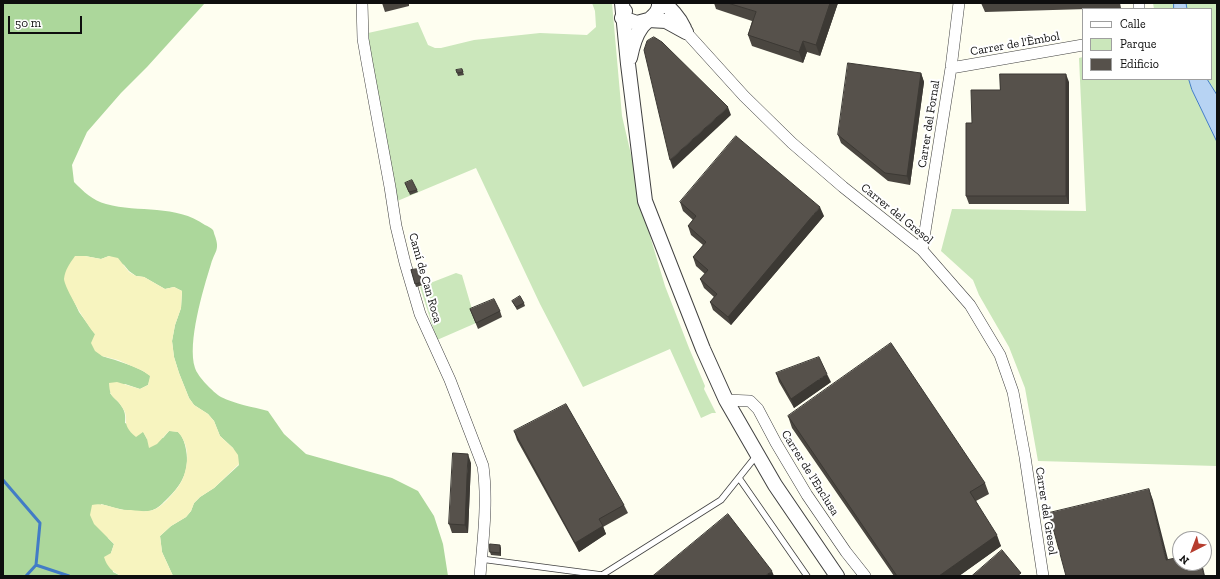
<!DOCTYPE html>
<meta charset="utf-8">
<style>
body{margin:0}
#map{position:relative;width:1220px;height:579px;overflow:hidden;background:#fefef0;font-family:"Zilla Slab",serif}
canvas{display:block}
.frame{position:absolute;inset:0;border:4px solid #0e0e0e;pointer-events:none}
.legend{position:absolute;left:1082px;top:8px;width:130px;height:72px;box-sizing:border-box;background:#fff;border:1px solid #9f9f9f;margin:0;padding:5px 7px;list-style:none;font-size:12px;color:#0e0e0e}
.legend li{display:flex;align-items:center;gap:8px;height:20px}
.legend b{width:20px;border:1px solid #9f9f9f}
.north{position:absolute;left:1172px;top:531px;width:40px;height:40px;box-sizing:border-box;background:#fff;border:1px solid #9f9f9f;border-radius:50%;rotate:222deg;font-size:11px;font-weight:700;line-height:16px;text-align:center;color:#0e0e0e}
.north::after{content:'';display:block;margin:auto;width:14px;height:18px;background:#b63d2e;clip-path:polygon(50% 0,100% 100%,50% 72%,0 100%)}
.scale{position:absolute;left:8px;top:16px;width:74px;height:18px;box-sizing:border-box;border:2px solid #0e0e0e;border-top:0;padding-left:5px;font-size:12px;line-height:14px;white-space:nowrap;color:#0e0e0e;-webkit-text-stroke:3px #fff;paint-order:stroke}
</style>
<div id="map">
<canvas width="1220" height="579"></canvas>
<div class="frame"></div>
<ul class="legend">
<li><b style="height:5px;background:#fff"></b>Calle</li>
<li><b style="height:11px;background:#cbe7bb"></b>Parque</li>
<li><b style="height:11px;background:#56514b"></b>Edificio</li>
</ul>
<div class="north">N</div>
<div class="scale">50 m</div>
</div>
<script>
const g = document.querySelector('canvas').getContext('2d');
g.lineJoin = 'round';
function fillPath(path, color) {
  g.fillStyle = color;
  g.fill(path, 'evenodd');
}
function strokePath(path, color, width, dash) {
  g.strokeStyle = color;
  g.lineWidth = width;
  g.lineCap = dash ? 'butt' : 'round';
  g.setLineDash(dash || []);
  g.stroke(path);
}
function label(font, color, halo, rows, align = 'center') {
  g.font = font + ' "Zilla Slab",serif';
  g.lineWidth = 4;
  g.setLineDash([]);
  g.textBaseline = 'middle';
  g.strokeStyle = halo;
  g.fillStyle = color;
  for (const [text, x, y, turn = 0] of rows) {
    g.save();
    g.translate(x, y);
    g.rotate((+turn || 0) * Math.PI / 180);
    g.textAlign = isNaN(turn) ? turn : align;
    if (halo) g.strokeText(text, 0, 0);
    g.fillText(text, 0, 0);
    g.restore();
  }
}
const green = new Path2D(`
 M592 3H612L622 116 650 236 665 286 689 348 705 386 704 389 716 413H712L701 418 670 349 583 387 540 304 476 168 395 202 370 54 368 33 418 22 428 45 435 48H441L474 40 540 33 587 35 596 27 595 11Z
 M1153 3H1174V9H1154Z
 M1186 3H1217V95L1207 79H1211V9H1187Z
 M1083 57V79H1189L1192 90 1217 142V466L1038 461 1025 388 1009 347 979 295 973 280 941 251 952 209 1086 211 1079 58Z
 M456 273 462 275 476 323 437 340 420 287Z`);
const forest = new Path2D(`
 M3 3H205L147 67 121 93 87 132 72 165 74 182C83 191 93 201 106 204 139 213 176 204 205 225 208 226 211 228 213 230 214 232 214 234 215 236 220 250 215 251 211 264 203 290 187 343 195 368 198 377 213 392 221 397 235 404 253 407 268 411L284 434 306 454 392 478 418 491 434 516 443 544 448 576H173L162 552 160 536 171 526 186 517 191 511 194 503 200 497 214 488 239 465 233 448 220 436 214 421 208 414 194 405 189 398 179 373 174 357 172 341 175 325 181 308 182 291 174 287 165 289 144 277 136 276 129 271 124 265 109 256 101 259 85 256 68 288 79 312 95 334 102 356C118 361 137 366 151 376L148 385 140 389 125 384 110 393C119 404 127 407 125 423L143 431 147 439 163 438 169 431C171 431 176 431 178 432 182 435 184 441 185 445 191 469 183 484 166 500 161 505 156 510 149 511 134 514 115 508 101 504L108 538 114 544 111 553 113 572 121 576H3Z`);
const sand = new Path2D(`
 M75 256H85L101 259 109 256 118 258 129 272 136 276 144 277 165 289 174 287 182 291 181 308 175 325 172 341 174 357 179 373 189 398 194 405 208 414 214 421 220 436 233 448 238 455 239 464 214 488 200 497 194 503 191 511 186 517 171 526 160 536 162 552 173 576H121C112 571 107 567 104 557L111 553 114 544 94 524 90 515 92 505C101 503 107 506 116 508 121 510 126 510 131 510 148 512 154 513 167 500 175 491 182 484 185 472 189 458 188 443 178 432L169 431 157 444 149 448 147 439 143 432 136 437C119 423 131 419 122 407 115 395 110 401 109 383L117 382 140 389 148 385 150 376 143 371 118 360 102 356 95 351 91 343 95 334C88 327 64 287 64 279 65 270 70 263 75 256Z`);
const water = new Path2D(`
 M1174 3H1186L1187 9H1174Z
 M1189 79H1207L1217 95V142L1192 90Z`);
const stream = new Path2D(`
 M3 480 40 523 36 565 26 576
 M36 565 69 576`);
const service = new Path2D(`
 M739 478 807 576
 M481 559 602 575 721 500 757 455`);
const minor = new Path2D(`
 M362 3 363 39 367 62 390 187 396 226 405 263 420 314 450 380 483 466C488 502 483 540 480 576
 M1139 3V9
 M686 32 744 96 792 143 843 187 922 250 970 305 1000 355 1013 392 1025 457 1043 576
 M951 68 1083 45
 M922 250 951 68 959 3
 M726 400 750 401 758 409 776 443 807 495 846 552 865 576`);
const tertiary = new Path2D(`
 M622 3 628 64 645 201 703 349 726 400 775 485 837 576
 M661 3C670 6 680 19 684 28
 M625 11 622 18 637 23 648 20 666 21 686 32
 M630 58C632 48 635 36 641 28 647 19 660 15 659 3`);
const wall = new Path2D(`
 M382 3H409V6L385 12Z
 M714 3H838L820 56 807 52 803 63 752 46 748 35 752 21 716 9Z
 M981 3H1120L1121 8 985 12Z
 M462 69 464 75 458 76 457 73Z
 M921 73 924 82 910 185 888 181 841 143 838 135Z
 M1069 82V204H969L966 196 972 123 1000 90Z
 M405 183 417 190 418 192 410 195Z
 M680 202 824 216 731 325 713 310 710 302 714 297 704 288 700 279 705 274 696 266 693 257 703 245 691 235 688 226 693 220 683 211Z
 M418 269 423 285 416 287 411 270Z
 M512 301 524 303 525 306 517 310Z
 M470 309 500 311 502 317 478 329Z
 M776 373 831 382 794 408 779 382Z
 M788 416 985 483 989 494 976 501 1001 546 959 576H894L792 428Z
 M514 431 624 505 628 513 603 527 606 534 579 552 517 440Z
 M471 463 468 533H452L449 524Z
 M501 548V556L491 555 490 552Z`);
const shadedWall = new Path2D(`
 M830 3H838L820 56 816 45Z
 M803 41 807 52 803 63 799 52Z
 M921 73 924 82 910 185 907 176Z
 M1066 74 1069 82V204L1066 196Z
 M728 107 731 115 673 169 670 160Z
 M820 207 824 216 731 325 728 317Z
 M827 374 831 382 794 408 791 399Z
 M468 454 471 463 468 533 465 525Z
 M1149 489 1153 500 1171 571 1166 560Z
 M603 526 606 534 579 552 575 543Z
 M997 535 1001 546 959 576H939Z
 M500 545 501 548V556L500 553Z
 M1201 563H1202L1205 576H1204Z
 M772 571 774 576H765Z`);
const building = new Path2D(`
 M728 3H830L816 45 803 41 799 52 748 35 756 12Z
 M654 37 662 42 728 107 670 160 644 50 647 41Z
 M848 63 921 73 907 176 885 173 838 135Z
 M462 69 463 72 457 73 456 70Z
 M1000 74H1066V196H966V123H972L971 90H1000Z
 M736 136 820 207 728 317 710 302 717 294 700 279 708 270 693 257 706 242 688 226 696 216 680 202Z
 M412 180 417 190 409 192 405 183Z
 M418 269 422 282 415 284 411 270Z
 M520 296 524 303 516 307 512 301Z
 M494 299 500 311 476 323 470 309Z
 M891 343 985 483 970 492 997 535 939 576H897L788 416Z
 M819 357 827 374 791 399 776 373Z
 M566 404 624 505 599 519 603 526 575 543 514 431Z
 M453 453 468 454 465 525 449 524Z
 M1149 489 1166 560 1180 557V563H1201L1204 576H1066L1049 513Z
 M728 514 772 571 765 576H653Z
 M490 544 500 545V553L490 552Z
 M1002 550 1021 573 1017 576H972Z`);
const streetNames = [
 ["Carrer de l'Èmbol",1015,44,-10],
 ["Carrer del Fornal",929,124,-81],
 ["Carrer del Gresol",897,214,39],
 ["Camí de Can Roca",425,278,74],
 ["Carrer de l'Enclusa",810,473,58],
 ["Carrer del Gresol",1046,511,81]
];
fillPath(green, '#cbe7bb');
fillPath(forest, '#acd79b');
fillPath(sand, '#f7f4bf');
fillPath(water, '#b7d3f3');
strokePath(water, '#427cc6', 1);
strokePath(stream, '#427cc6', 3);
strokePath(service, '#414141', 7);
strokePath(minor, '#414141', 12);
strokePath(tertiary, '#414141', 16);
strokePath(service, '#fff', 5.5);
strokePath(minor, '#fff', 11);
strokePath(tertiary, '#fff', 14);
fillPath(wall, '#4a4640');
fillPath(shadedWall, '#3c3934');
fillPath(building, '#56514b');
strokePath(building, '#3c3934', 1);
label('12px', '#0e0e0e', '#fff', streetNames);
</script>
